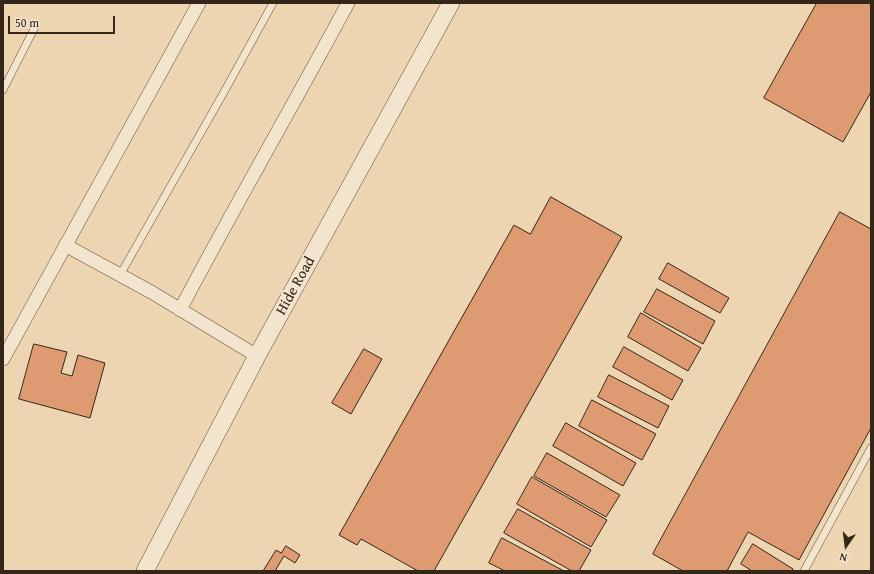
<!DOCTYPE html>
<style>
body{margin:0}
#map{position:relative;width:874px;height:574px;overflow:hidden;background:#edd5b2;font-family:"Gentium Book Plus",serif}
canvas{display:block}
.frame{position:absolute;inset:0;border:4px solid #342619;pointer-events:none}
.north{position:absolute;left:826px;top:526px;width:40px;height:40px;-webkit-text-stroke:3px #f3e4cd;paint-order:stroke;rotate:194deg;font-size:11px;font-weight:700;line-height:16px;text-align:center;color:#342619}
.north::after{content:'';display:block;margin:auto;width:14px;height:18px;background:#342619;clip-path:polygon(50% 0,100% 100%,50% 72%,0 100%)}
.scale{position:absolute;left:8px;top:16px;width:107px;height:18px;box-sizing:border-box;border:2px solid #342619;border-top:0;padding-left:5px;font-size:12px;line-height:14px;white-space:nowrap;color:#342619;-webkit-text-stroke:3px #f3e4cd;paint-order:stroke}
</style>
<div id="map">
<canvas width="874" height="574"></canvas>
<div class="frame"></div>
<div class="north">N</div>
<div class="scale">50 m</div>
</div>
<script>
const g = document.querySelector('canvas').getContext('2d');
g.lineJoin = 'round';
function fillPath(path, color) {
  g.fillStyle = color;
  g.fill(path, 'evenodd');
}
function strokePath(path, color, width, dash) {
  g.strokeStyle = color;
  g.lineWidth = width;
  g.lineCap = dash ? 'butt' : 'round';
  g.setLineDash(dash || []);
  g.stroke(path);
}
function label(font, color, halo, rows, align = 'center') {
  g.font = font + ' "Gentium Book Plus",serif';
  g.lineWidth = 4;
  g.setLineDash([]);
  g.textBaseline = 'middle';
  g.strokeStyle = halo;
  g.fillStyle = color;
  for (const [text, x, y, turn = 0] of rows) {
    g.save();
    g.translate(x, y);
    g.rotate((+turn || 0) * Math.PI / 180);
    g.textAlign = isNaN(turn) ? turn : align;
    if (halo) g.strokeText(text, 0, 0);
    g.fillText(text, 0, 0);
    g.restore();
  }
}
const building = new Path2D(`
 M817 3H871V92L843 142 764 98Z
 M551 197 622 237 434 571H418L361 539 357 545 339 535 514 225 530 234Z
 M840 212 871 229V428L799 560 748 532 727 571H683L653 554Z
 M668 263 729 298 720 313 659 279Z
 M657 289 715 321 703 344 644 312Z
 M641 313 701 348 688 371 628 337Z
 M34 344 67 352 61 373 72 376 78 355 105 363 90 418 19 399Z
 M624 347 683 380 672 400 613 367Z
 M364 349 382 359 351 414 332 403Z
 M609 375 669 406 658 428 598 397Z
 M592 400 656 434 642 460 579 426Z
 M566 423 636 463 623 486 553 446Z
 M547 453 620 495 606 517 534 476Z
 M532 477 607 520 591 547 517 504Z
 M518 509 591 550 579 571H572L504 533Z
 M502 538 564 571H505L489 563Z
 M753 544 793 569 792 571H752L741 564Z
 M286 546 300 555 295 563 284 556 275 571H263L276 550 281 553Z`);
const service = new Path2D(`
 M3 90 35 27
 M120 275 224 92 273 3
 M804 571 871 448`);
const minor = new Path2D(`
 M65 245 153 293 257 356
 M180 310C234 207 293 106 348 3
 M3 359 199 3`);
const tertiary = new Path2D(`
 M145 571 257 356 451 3`);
const streetNames = [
 ["Hide Road",296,286,-61]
];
fillPath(building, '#de9a71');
strokePath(building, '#342619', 1);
strokePath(service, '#62523f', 8);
strokePath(minor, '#62523f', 14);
strokePath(tertiary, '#62523f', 18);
strokePath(service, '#f3e4cd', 7);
strokePath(minor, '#f3e4cd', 13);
strokePath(tertiary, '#f3e4cd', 17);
label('15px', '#342619', '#f3e4cd', streetNames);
</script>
